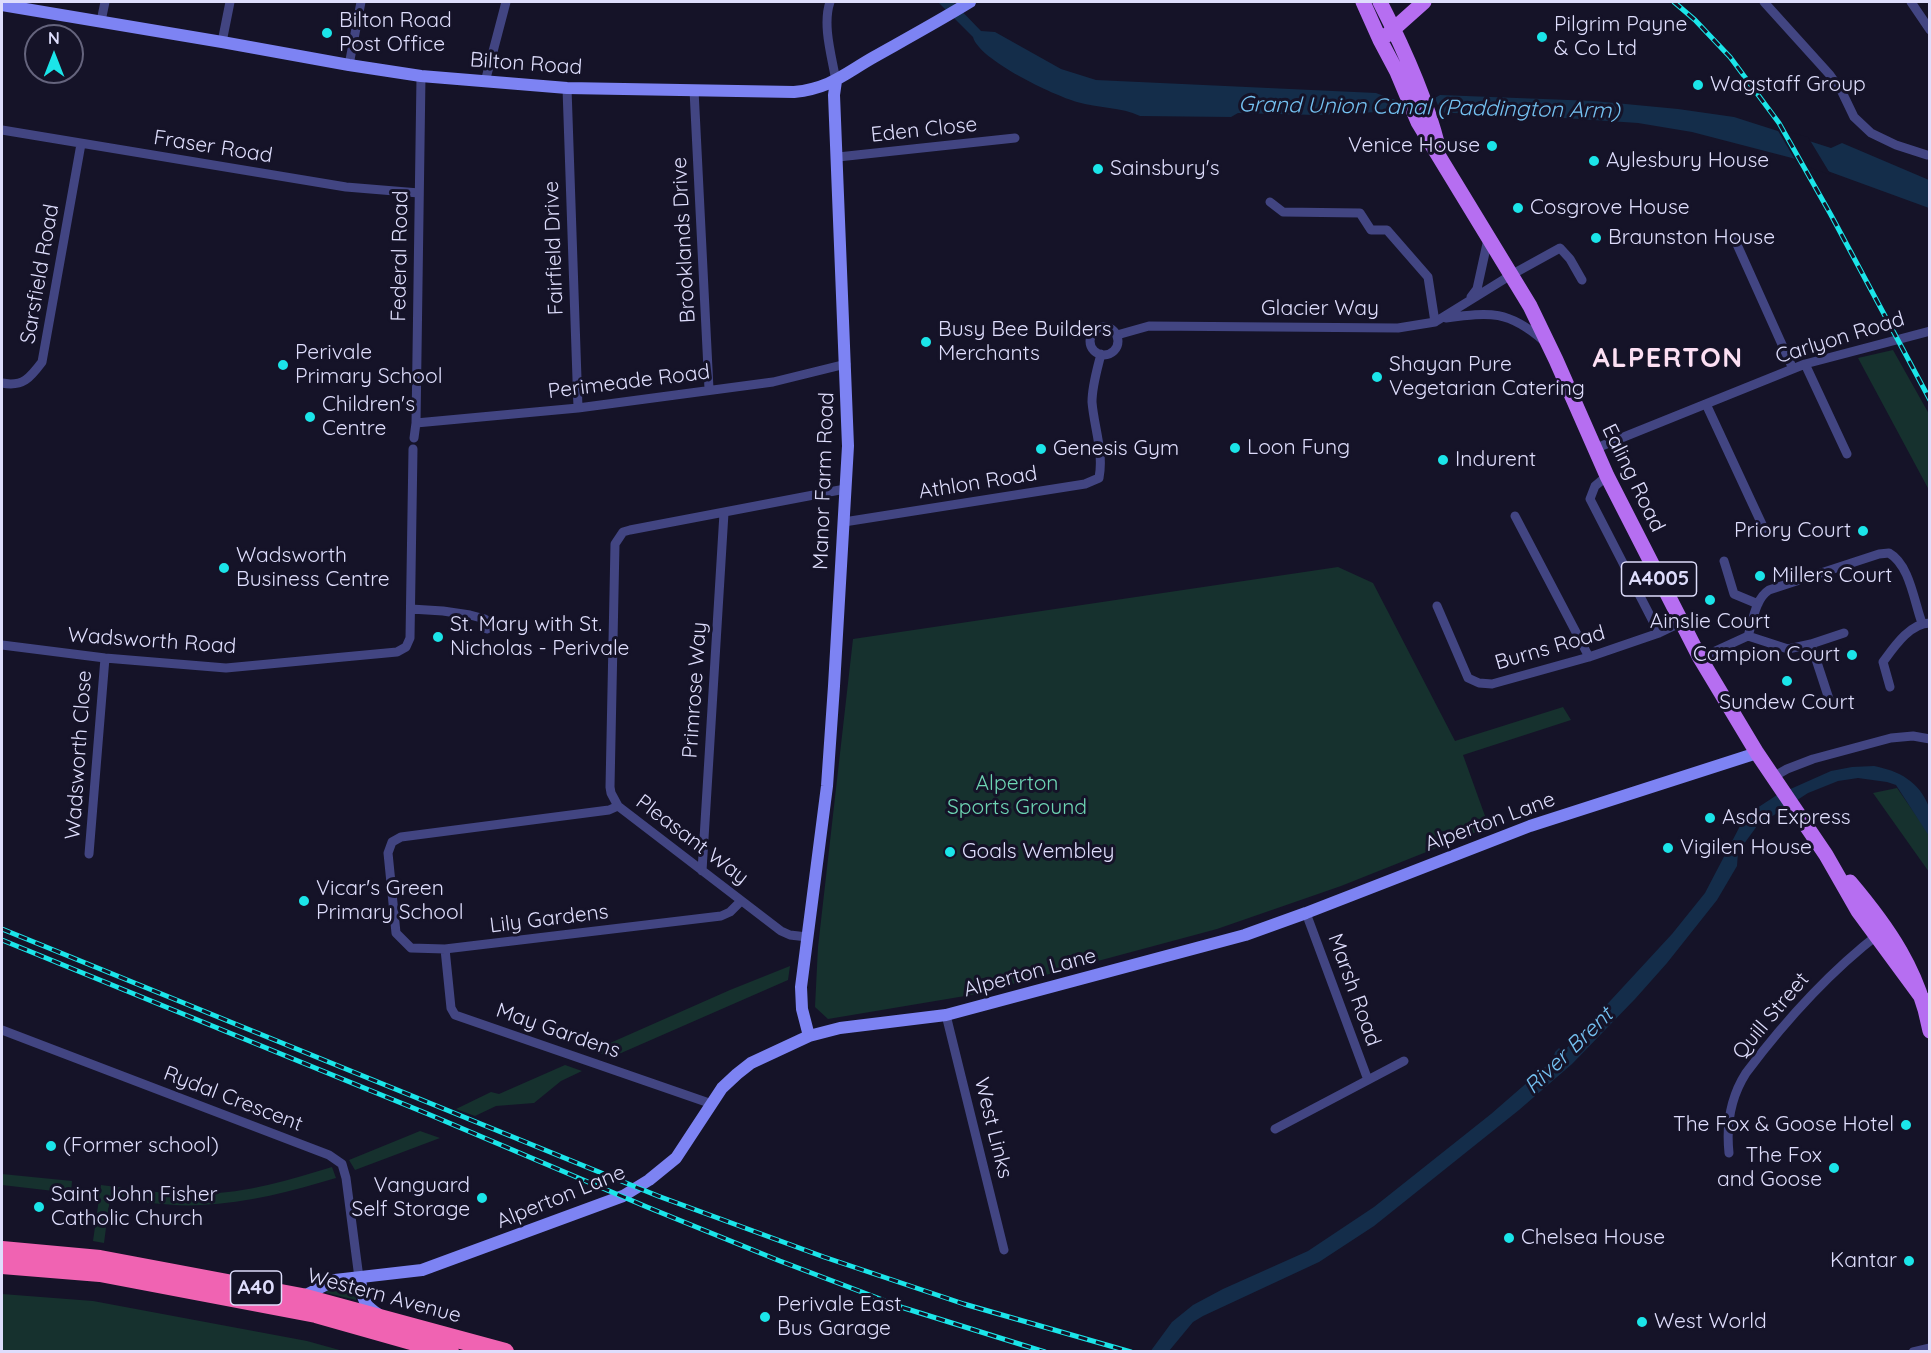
<!DOCTYPE html>
<style>
body{margin:0}
#map{position:relative;width:1931px;height:1353px;overflow:hidden;background:#151328;font-family:Quicksand,sans-serif}
canvas{display:block}
.frame{position:absolute;inset:0;border:3px solid #deddfc;pointer-events:none}
.north{position:absolute;left:24px;top:24px;width:60px;height:60px;box-sizing:border-box;background:#151328;border:2px solid #65647d;border-radius:50%;rotate:0deg;font-size:16px;font-weight:700;line-height:24px;text-align:center;color:#deddfc}
.north::after{content:'';display:block;margin:auto;width:21px;height:27px;background:#1be5e9;clip-path:polygon(50% 0,100% 100%,50% 72%,0 100%)}
</style>
<div id="map">
<canvas width="1931" height="1353"></canvas>
<div class="frame"></div>
<div class="north">N</div>
</div>
<script>
const g = document.querySelector('canvas').getContext('2d');
g.lineJoin = 'round';
function fillPath(path, color) {
  g.fillStyle = color;
  g.fill(path, 'evenodd');
}
function strokePath(path, color, width, dash) {
  g.strokeStyle = color;
  g.lineWidth = width;
  g.lineCap = dash ? 'butt' : 'round';
  g.setLineDash(dash || []);
  g.stroke(path);
}
function label(font, color, halo, rows, align = 'center') {
  g.font = font + ' Quicksand,sans-serif';
  g.lineWidth = 6;
  g.setLineDash([]);
  g.textBaseline = 'middle';
  g.strokeStyle = halo;
  g.fillStyle = color;
  for (const [text, x, y, turn = 0] of rows) {
    g.save();
    g.translate(x, y);
    g.rotate((+turn || 0) * Math.PI / 180);
    g.textAlign = isNaN(turn) ? turn : align;
    if (halo) g.strokeText(text, 0, 0);
    g.fillText(text, 0, 0);
    g.restore();
  }
}
const green = new Path2D(`
 M1893 350 1929 414V490L1858 358Z
 M1338 567 1373 583 1455 741 1563 707 1571 720 1463 755 1489 827 1341 886 1217 929 971 995 828 1019 815 1007 818 947 853 639Z
 M1897 788 1929 834V872L1873 793Z
 M790 966 788 980 612 1057 592 1051 730 990Z
 M565 1065 582 1071 561 1081 534 1103 496 1106 475 1116 456 1109 491 1092 499 1094Z
 M420 1131 440 1138 355 1170 349 1160Z
 M332 1167 336 1178C292 1191 248 1203 201 1205 171 1207 140 1201 110 1198L104 1243 93 1241 101 1185C134 1189 168 1195 202 1194 246 1193 290 1180 332 1167Z
 M2 1174 72 1181 71 1193 2 1185Z
 M358 1284 356 1300 327 1293 325 1290 329 1286Z
 M2 1294 93 1301 307 1341 343 1351H2Z`);
const water = new Path2D(`
 M938 2H953L981 31 995 32 1061 69 1096 80 1376 93 1392 99 1435 98 1440 95 1594 101 1678 109 1734 117 1831 148 1842 143 1929 180V208L1792 158 1692 132 1638 123 1534 116 1399 111 1317 115 1238 113 1231 117 1140 116C1121 107 1098 108 1077 102 1053 95 979 60 973 37Z
 M1874 766C1899 771 1919 781 1929 807 1931 815 1929 828 1929 836L1896 785 1887 782 1858 778 1838 781 1808 793 1757 826 1738 852 1737 866 1717 900 1667 963 1635 999 1572 1064 1519 1110 1374 1226 1319 1262 1203 1316 1193 1322 1169 1351 1150 1352 1172 1322 1193 1305 1223 1289 1308 1251 1374 1207 1491 1114 1553 1060 1555 1052 1559 1048 1563 1052 1672 934 1705 893 1740 826 1754 810 1777 795 1831 771 1852 767Z`);
const pier = new Path2D(`
 M1434 95 1442 116 1401 114 1393 96Z
 M1777 129 1808 137 1831 175 1797 163Z`);
const street = new Path2D(`
 M830 2C822 25 832 57 836 81
 M1764 2 1830 75 1842 92 1854 117 1871 133 1896 145 1927 155
 M1911 2 1930 30
 M101 21 105 2
 M222 42 230 2
 M349 65 361 2
 M485 82 506 2
 M567 88 578 408
 M694 90 709 389
 M2 130 346 187 419 193
 M838 157 1015 138
 M1270 202 1283 212 1360 213 1371 230H1387L1428 277 1435 322
 M1735 240 1793 369
 M1471 297 1477 289 1488 239
 M1446 318C1491 312 1508 310 1544 341
 M1090 341a14 14 0 1 1 28 0a14 14 0 1 1-28 0Z
 M1117 335 1149 326 1398 328 1435 322 1511 275 1560 248 1570 259 1582 280
 M1805 364 1847 454
 M2 383C23 387 30 378 42 362L81 144
 M1706 404 1766 533
 M416 423 578 408 773 382 846 364
 M414 438 416 423 421 76
 M1594 449 1805 364 1930 331
 M1607 476 1595 486 1590 499 1659 633
 M1515 516 1589 657
 M844 522 1085 484 1099 478C1104 453 1094 427 1092 402 1092 386 1097 370 1101 354
 M1724 561 1734 594 1758 604
 M1437 606 1468 678 1479 683 1492 684 1589 657 1659 633 1682 622
 M411 609 443 611 470 615 485 619 487 629
 M1748 636 1788 649 1811 644 1844 633
 M1811 644 1829 699
 M2 645 105 658 226 668 397 652 406 647 410 638 413 449
 M1700 658 1748 636C1753 621 1755 599 1769 590L1879 554 1889 553C1910 565 1914 602 1922 623
 M1890 687 1883 662C1894 647 1910 623 1930 623
 M1773 777 1787 769 1813 759 1891 738 1913 736 1930 739
 M618 806 609 810 401 837 392 842 388 853 396 933 411 948 445 949 721 916 730 912 741 901
 M89 854 105 658
 M702 871 724 513
 M1306 913 1368 1080
 M807 937 790 935 781 931 618 806 611 793 610 787 615 544 623 532 630 530 845 489
 M445 949 451 1008 455 1015 712 1104
 M946 1015 1004 1250
 M2 1030 329 1155 342 1164 346 1178 359 1278
 M1275 1129 1404 1061
 M1729 1153C1726 1124 1730 1098 1746 1073 1785 1021 1828 973 1880 933
 M1913 1352 1930 1348`);
const secondary = new Path2D(`
 M2 5 222 42 349 65 421 76 567 88 794 92C831 88 844 74 874 57 906 39 939 21 970 2
 M809 1036 802 1009 801 987 827 786 834 686 848 446 834 95 836 81
 M359 1278C365 1296 359 1302 378 1314
 M302 1297 335 1280 422 1270 623 1196 649 1180 676 1158 722 1088 737 1074 751 1063 809 1036 840 1028 946 1015 1245 935 1306 913 1530 826 1757 753`);
const primary = new Path2D(`
 M1363 2 1380 40 1397 72 1418 122 1530 306 1556 360 1607 476 1700 658 1757 753 1826 855 1858 911 1922 998
 M1380 2C1402 45 1426 98 1438 146
 M1387 35 1424 2
 M1850 882C1888 927 1919 971 1930 1031`);
const highway = new Path2D(`
 M2 1250 100 1259 302 1297 505 1352
 M2 1265 100 1273 316 1314 450 1352`);
const rail = new Path2D(`
 M1674 2 1695 20 1730 57 1779 123 1831 215 1930 400
 M2 929 658 1196 824 1257 964 1304 1131 1352
 M2 940 428 1114 647 1207 780 1261 904 1308 1045 1352`);
const markers = [
 [327,33,6,"#1be5e9"],
 [1542,37,6,"#1be5e9"],
 [1698,85,6,"#1be5e9"],
 [1492,146,6,"#1be5e9"],
 [1594,161,6,"#1be5e9"],
 [1098,169,6,"#1be5e9"],
 [1518,208,6,"#1be5e9"],
 [1596,238,6,"#1be5e9"],
 [926,342,6,"#1be5e9"],
 [283,365,6,"#1be5e9"],
 [1377,377,6,"#1be5e9"],
 [310,417,6,"#1be5e9"],
 [1235,448,6,"#1be5e9"],
 [1041,449,6,"#1be5e9"],
 [1443,460,6,"#1be5e9"],
 [1863,531,6,"#1be5e9"],
 [224,568,6,"#1be5e9"],
 [1760,576,6,"#1be5e9"],
 [1710,600,6,"#1be5e9"],
 [438,637,6,"#1be5e9"],
 [1852,655,6,"#1be5e9"],
 [1787,681,6,"#1be5e9"],
 [1710,818,6,"#1be5e9"],
 [1668,848,6,"#1be5e9"],
 [950,852,6,"#1be5e9"],
 [304,901,6,"#1be5e9"],
 [1906,1125,6,"#1be5e9"],
 [51,1146,6,"#1be5e9"],
 [1834,1168,6,"#1be5e9"],
 [482,1198,6,"#1be5e9"],
 [39,1207,6,"#1be5e9"],
 [1509,1238,6,"#1be5e9"],
 [1909,1261,6,"#1be5e9"],
 [765,1317,6,"#1be5e9"],
 [1642,1322,6,"#1be5e9"]
];
const shields = [
 [1659,579,75],
 [256,1288,51]
];
const shieldNames = [
 ["A4005",1659,579],
 ["A40",256,1288]
];
const poiNames = [
 ["Bilton Road",339,21],
 ["Post Office",339,45],
 ["Pilgrim Payne",1554,25],
 ["& Co Ltd",1554,49],
 ["Wagstaff Group",1710,85],
 ["Venice House",1480,146,"right"],
 ["Aylesbury House",1606,161],
 ["Sainsbury's",1110,169],
 ["Cosgrove House",1530,208],
 ["Braunston House",1608,238],
 ["Busy Bee Builders",938,330],
 ["Merchants",938,354],
 ["Perivale",295,353],
 ["Primary School",295,377],
 ["Shayan Pure",1389,365],
 ["Vegetarian Catering",1389,389],
 ["Children's",322,405],
 ["Centre",322,429],
 ["Loon Fung",1247,448],
 ["Genesis Gym",1053,449],
 ["Indurent",1455,460],
 ["Priory Court",1851,531,"right"],
 ["Wadsworth",236,556],
 ["Business Centre",236,580],
 ["Millers Court",1772,576],
 ["Ainslie Court",1710,622,"center"],
 ["St. Mary with St.",450,625],
 ["Nicholas - Perivale",450,649],
 ["Campion Court",1840,655,"right"],
 ["Sundew Court",1787,703,"center"],
 ["Asda Express",1722,818],
 ["Vigilen House",1680,848],
 ["Goals Wembley",962,852],
 ["Vicar's Green",316,889],
 ["Primary School",316,913],
 ["The Fox & Goose Hotel",1894,1125,"right"],
 ["(Former school)",63,1146],
 ["The Fox",1822,1156,"right"],
 ["and Goose",1822,1180,"right"],
 ["Vanguard",470,1186,"right"],
 ["Self Storage",470,1210,"right"],
 ["Saint John Fisher",51,1195],
 ["Catholic Church",51,1219],
 ["Chelsea House",1521,1238],
 ["Kantar",1897,1261,"right"],
 ["Perivale East",777,1305],
 ["Bus Garage",777,1329],
 ["West World",1654,1322]
];
const streetNames = [
 ["Bilton Road",526,64,4],
 ["Eden Close",924,130,-6],
 ["Fraser Road",213,147,9],
 ["Brooklands Drive",684,240,-93],
 ["Fairfield Drive",554,248,-92],
 ["Federal Road",400,256,-89],
 ["Sarsfield Road",40,274,-80],
 ["Glacier Way",1320,309],
 ["Carlyon Road",1840,338,-17],
 ["Perimeade Road",629,382,-7],
 ["Ealing Road",1633,478,64],
 ["Manor Farm Road",824,481,-88],
 ["Athlon Road",978,483,-9],
 ["Wadsworth Road",152,641,4],
 ["Burns Road",1550,648,-16],
 ["Primrose Way",695,690,-86],
 ["Wadsworth Close",79,755,-86],
 ["Alperton Lane",1490,822,-20],
 ["Pleasant Way",692,840,37],
 ["Lily Gardens",549,919,-7],
 ["Alperton Lane",1030,973,-15],
 ["Marsh Road",1354,990,70],
 ["Quill Street",1771,1016,-50],
 ["May Gardens",558,1031,19],
 ["Rydal Crescent",233,1099,21],
 ["West Links",993,1128,76],
 ["Alperton Lane",561,1197,-22],
 ["Western Avenue",384,1296,15]
];
const parkNames = [
 ["Alperton",1017,784],
 ["Sports Ground",1017,808]
];
const waterNames = [
 ["Grand Union Canal (Paddington Arm)",1429,108,1],
 ["River Brent",1569,1051,-44]
];
const districtNames = [
 ["ALPERTON",1668,359]
];
fillPath(green, '#16312e');
fillPath(water, '#142d4a');
fillPath(pier, '#151328');
strokePath(street, '#424582', 9);
strokePath(secondary, '#7d83f3', 12);
strokePath(primary, '#b66ef1', 15);
strokePath(highway, '#f063b2', 18);
strokePath(rail, '#1be5e9', 5);
strokePath(rail, '#151328', 3, [9]);
for (const [x, y, r, color] of markers) {
  const dot = new Path2D();
  dot.arc(x, y, r, 0, 2 * Math.PI);
  g.fillStyle = color;
  g.fill(dot);
  strokePath(dot, '#151328', 2);
}
for (const [x, y, w] of shields) {
  const box = new Path2D();
  box.roundRect(x - w / 2, y - 17, w, 34, 4.5);
  g.fillStyle = '#151328';
  g.fill(box);
  strokePath(box, '#deddfc', 1.5);
}
label('bold 20px', '#deddfc', null, shieldNames);
label('21px', '#deddfc', '#151328', poiNames, 'left');
label('21px', '#deddfc', '#151328', streetNames);
label('21px', '#6ed6b4', '#151328', parkNames);
label('italic 22px', '#75c2f2', '#151328', waterNames);
g.letterSpacing = '1.5px';
label('bold 27px', '#fcdff3', '#151328', districtNames);
g.letterSpacing = '0px';
</script>
